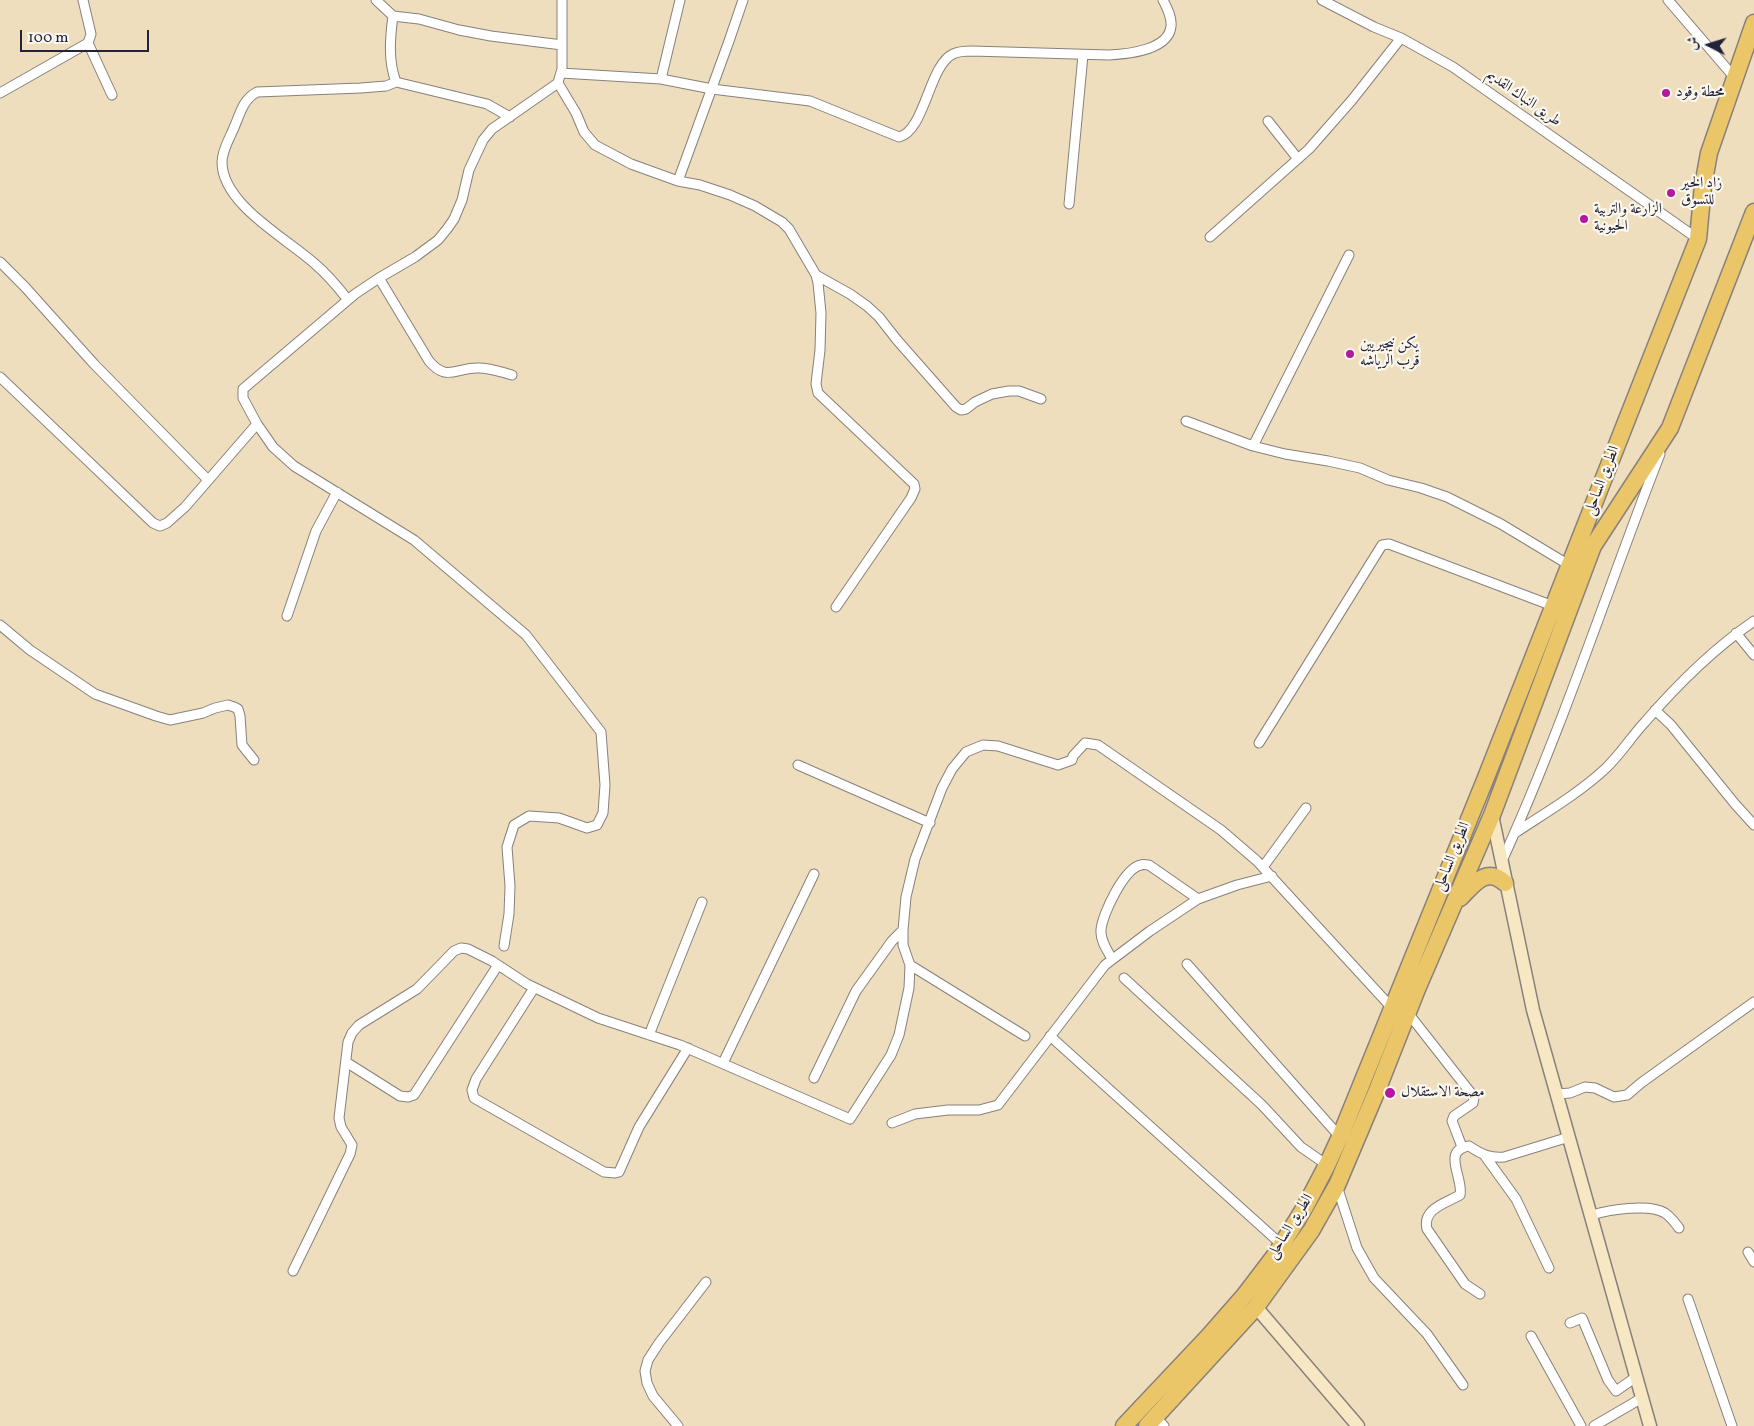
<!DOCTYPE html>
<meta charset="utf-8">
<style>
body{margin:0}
#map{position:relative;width:1754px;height:1426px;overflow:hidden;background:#eedebd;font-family:Vollkorn,Amiri,serif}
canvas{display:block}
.north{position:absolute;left:1684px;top:20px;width:50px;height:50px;-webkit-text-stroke:4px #fbf7ec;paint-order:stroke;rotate:275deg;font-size:14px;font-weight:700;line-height:20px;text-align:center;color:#22223b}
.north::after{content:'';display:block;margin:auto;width:18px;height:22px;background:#22223b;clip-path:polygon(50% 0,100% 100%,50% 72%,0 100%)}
.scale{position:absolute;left:20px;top:30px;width:129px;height:22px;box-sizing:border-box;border:2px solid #22223b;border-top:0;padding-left:6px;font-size:15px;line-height:18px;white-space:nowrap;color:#22223b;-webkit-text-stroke:4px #fbf7ec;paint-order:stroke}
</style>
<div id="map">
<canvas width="1754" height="1426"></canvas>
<div class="north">ش</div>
<div class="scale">100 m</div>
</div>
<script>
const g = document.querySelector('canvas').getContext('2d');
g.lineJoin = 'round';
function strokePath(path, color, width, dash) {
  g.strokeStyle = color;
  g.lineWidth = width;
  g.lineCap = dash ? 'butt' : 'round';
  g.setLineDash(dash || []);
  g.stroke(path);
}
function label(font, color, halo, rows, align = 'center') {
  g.font = font + ' Vollkorn,Amiri,serif';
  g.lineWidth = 4.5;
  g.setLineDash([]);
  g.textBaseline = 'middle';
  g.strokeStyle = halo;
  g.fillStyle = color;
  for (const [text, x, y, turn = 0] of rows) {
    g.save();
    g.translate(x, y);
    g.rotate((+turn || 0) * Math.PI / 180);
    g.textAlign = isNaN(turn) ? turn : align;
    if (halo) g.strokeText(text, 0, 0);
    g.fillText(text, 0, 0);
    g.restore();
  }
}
const street = new Path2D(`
 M376 0 393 16 419 19 459 30 491 36 562 45
 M1322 0 1374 27 1401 38 1453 67 1698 239
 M1668 0 1734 77
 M393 16C390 38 388 61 396 82L487 104 510 117
 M88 43 112 95
 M561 73 661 79 712 89 810 101 899 137C925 131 929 65 953 54 959 51 966 51 972 51L1109 55C1128 54 1169 50 1171 26 1172 17 1167 8 1163 0
 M661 79 680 0
 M558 83 576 113 584 132 595 145 631 164 678 181 700 185 730 195 755 206 782 222 789 229 816 275 818 283 821 313 820 350 816 384 818 393 914 484 915 489 911 498 836 607
 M0 93 88 43 91 34 83 0
 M1268 121 1298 159
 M678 181 729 41 743 0
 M1069 204 1083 55
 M1210 237 1309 149 1352 100 1401 38
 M0 262 25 287 94 364 208 480
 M816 275 850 294 867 306 879 317 897 340 956 407 961 410 966 409 975 402 992 394 1009 391H1019L1041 399
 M379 278 429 361C446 381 454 369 476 368 488 367 501 372 512 375
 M348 300C338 287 327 274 314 263 286 238 222 204 222 162 222 151 229 139 233 130 240 115 242 100 257 92L361 88 386 86 396 82
 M0 377 153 523 160 526 167 523 185 507 257 424 243 398V389L355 294 379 278 415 257 438 240 447 229 454 219 462 200 469 170 483 140 492 129 558 83 559 79 562 69V0
 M1186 421 1253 446 1285 454 1328 461 1360 468 1388 480 1421 488 1447 497 1501 524 1569 565
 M257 424 273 447 294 466 414 540 526 635 601 732 605 785 603 813 597 825 587 828 559 818 529 816 514 825 507 847 510 886 509 914 504 946
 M1253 446 1349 255
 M287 616 316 531 337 492
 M0 625 30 650 95 694 156 716 170 720 203 713 215 708 228 705 234 707 238 709 240 716 242 745 254 760
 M1736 633 1754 655
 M1655 710 1671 725 1735 804 1754 825
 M1259 743 1382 545 1389 544 1553 606
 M798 765 930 823
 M1515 833C1545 813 1578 794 1605 769 1620 755 1631 737 1645 722 1677 685 1713 649 1754 621
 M1502 861C1563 727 1607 590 1660 454
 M1263 867 1306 808
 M1112 959C1108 951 1100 941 1101 930 1102 915 1124 868 1141 865 1143 864 1146 865 1149 865L1198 899
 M1187 964 1340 1137
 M910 965 1025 1036
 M1124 978 1262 1105 1301 1147 1327 1165
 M534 988 476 1079 472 1090 474 1098 604 1172 615 1173 619 1172 639 1127 688 1048
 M1408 1013 1474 1097 1473 1103 1454 1116 1452 1121 1454 1126 1462 1147
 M649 1035 702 902
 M1050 1036 1282 1245
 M346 1062 400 1096 408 1097 414 1095 498 965
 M723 1063 814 874
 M814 1078 856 991 892 941 903 930
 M1557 1094 1570 1093 1585 1087 1595 1088 1614 1097 1627 1095 1641 1083 1754 1002
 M892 1123 915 1114 948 1110H979L998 1105 1105 965 1150 931 1198 899 1237 885 1272 876
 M1485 1156 1516 1199 1549 1268
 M1337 1186 1357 1248 1374 1278 1427 1334 1463 1385
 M1591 1215C1609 1210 1649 1203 1665 1213 1671 1217 1675 1223 1679 1228
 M1748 1252 1754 1262
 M293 1271 350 1154 352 1145 341 1127 339 1118 348 1042 352 1033 359 1025 417 989 454 951 461 948 468 949 492 961 527 984 598 1018 680 1045 850 1119 891 1055 899 1035 909 988 910 965 903 945V930L906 897 915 859 942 788 952 769 966 752 983 745 998 746 1058 765 1072 760 1073 756 1085 743 1098 745 1221 830 1257 861 1392 1008
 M1480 1294 1465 1284 1427 1229C1422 1209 1446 1203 1460 1195 1464 1179 1441 1150 1469 1146 1481 1154 1489 1158 1504 1157L1569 1137
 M1688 1299 1732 1426
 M1570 1323 1582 1318 1608 1380 1616 1391 1636 1377
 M1531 1336 1581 1426
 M1155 1417 1164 1426
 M678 1426 653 1396 647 1383 645 1371 648 1360 659 1343 706 1282
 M1594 1426 1642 1398`);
const secondary = new Path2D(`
 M1492 815 1533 1010 1650 1426
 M1256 1307 1358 1426`);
const highway = new Path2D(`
 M1460 898C1474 884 1486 866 1505 883
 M1124 1426 1208 1337 1244 1296 1276 1254 1305 1207 1327 1165 1340 1137 1485 780 1698 239 1703 186 1709 153 1754 23
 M1147 1426 1256 1307 1311 1231 1337 1185 1378 1088 1417 989 1492 815 1593 546 1670 428 1754 212`);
const markers = [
 [1666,93,5,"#b5179e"],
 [1671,193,5,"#b5179e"],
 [1584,219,5,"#b5179e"],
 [1350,354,5,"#b5179e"],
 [1390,1093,6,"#b5179e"]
];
const poiNames = [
 ["محطة وقود",1676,93],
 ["زاد الخير",1681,184],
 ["للتسوق",1681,201],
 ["الزارعة والتربية",1594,210],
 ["الحيونية",1594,227],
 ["يكن نيجيريين",1360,345],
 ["قرب الرياشه",1360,362],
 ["مصحة الاستقلال",1401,1093]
];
const streetNames = [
 ["طريق النباك القديم",1523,99,35],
 ["الطريق الساحلى",1603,481,-69],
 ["الطريق الساحلى",1453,857,-68],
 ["الطريق الساحلى",1291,1227,-58]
];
strokePath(street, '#88807c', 11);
strokePath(secondary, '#88807c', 15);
strokePath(highway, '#88807c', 19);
strokePath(street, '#fff', 9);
strokePath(secondary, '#f7e8c3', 12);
strokePath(highway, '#ebc669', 16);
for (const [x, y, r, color] of markers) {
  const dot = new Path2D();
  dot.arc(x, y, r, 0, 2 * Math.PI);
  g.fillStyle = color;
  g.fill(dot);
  strokePath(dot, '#fbf7ec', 2);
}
label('15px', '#22223b', '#fbf7ec', poiNames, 'left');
label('15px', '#22223b', '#fbf7ec', streetNames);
</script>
